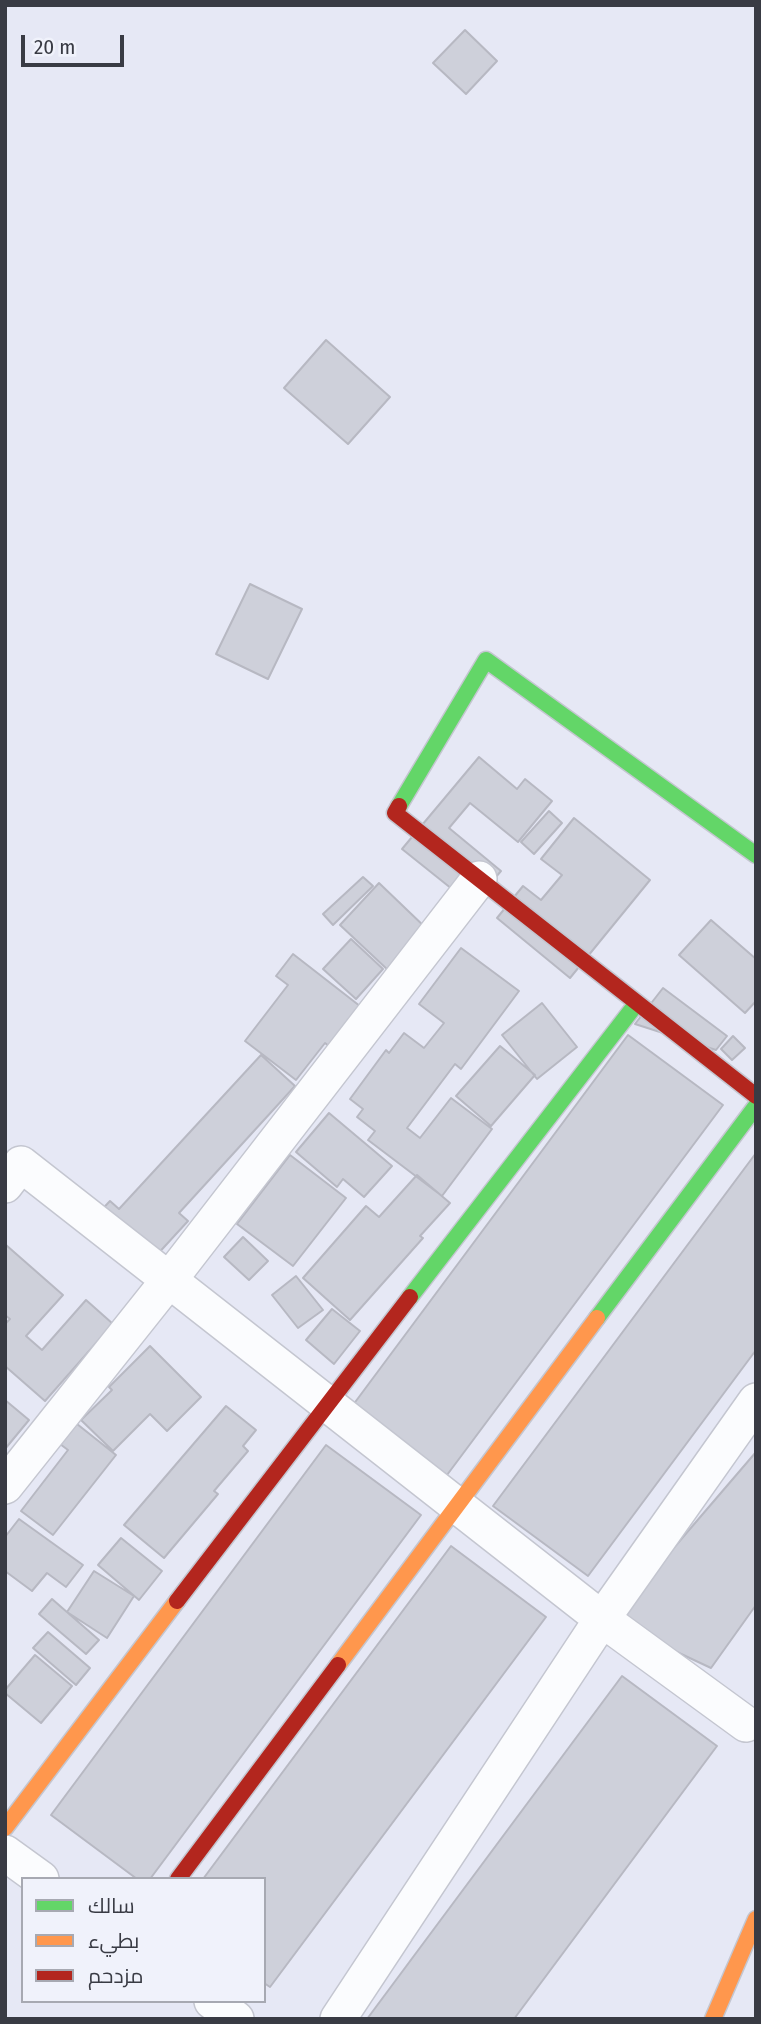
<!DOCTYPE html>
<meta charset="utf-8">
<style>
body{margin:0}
#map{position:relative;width:761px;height:2024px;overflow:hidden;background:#e6e8f5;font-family:"Fira Sans Condensed",Cairo,sans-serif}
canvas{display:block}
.frame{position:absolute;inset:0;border:7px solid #393b44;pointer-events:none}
.legend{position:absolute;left:21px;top:1877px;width:245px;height:126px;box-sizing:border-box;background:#f0f2fb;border:2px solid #a7a9b2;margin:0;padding:9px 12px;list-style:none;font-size:21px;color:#393b44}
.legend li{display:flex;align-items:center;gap:14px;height:35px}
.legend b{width:35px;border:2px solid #a7a9b2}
.scale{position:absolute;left:21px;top:35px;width:103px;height:32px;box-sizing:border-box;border:4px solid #393b44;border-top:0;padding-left:9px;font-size:21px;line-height:24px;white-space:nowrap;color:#393b44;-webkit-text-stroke:5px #f0f2fb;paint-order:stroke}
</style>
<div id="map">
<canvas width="761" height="2024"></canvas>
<div class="frame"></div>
<ul class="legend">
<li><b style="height:9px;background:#63d668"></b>سالك</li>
<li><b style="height:9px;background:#ff974d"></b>بطيء</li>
<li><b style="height:9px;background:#b3261e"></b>مزدحم</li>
</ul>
<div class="scale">20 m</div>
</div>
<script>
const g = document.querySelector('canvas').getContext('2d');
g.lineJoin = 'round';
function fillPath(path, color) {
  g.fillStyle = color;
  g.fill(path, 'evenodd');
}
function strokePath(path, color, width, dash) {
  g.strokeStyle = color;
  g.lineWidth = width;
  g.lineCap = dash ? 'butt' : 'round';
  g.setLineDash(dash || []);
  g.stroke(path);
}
const building = new Path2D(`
 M465 30 497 61 466 94 433 63Z
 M326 340 390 397 348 444 284 388Z
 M250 584 302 609 268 679 216 654Z
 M479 757 517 789 525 779 552 801 518 842 470 803 449 828 501 871 472 905 402 849Z
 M549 811 562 823 534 854 521 842Z
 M574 818 650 880 570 978 497 918 523 886 541 900 562 875 541 859Z
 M363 877 373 886 333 925 323 914Z
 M379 883 428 930 389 971 340 925Z
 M711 920 756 959V1001L745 1013 679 955Z
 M351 939 383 969 356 999 323 969Z
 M461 948 519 991 461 1069 455 1064 407 1128 420 1138 451 1098 492 1129 442 1196 368 1140 375 1131 357 1117 363 1109 350 1099 386 1050 389 1053 404 1033 424 1048 444 1023 419 1004Z
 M293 954 365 1010 334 1050 325 1043 296 1080 245 1041 288 985 276 976Z
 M663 988 727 1036 716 1050 635 1024Z
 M542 1003 577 1047 537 1079 502 1035Z
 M628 1035 723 1105 447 1475 353 1405Z
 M733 1036 745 1048 732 1060 721 1049Z
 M500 1046 535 1075 491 1126 456 1096Z
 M261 1055 295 1086 179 1213 188 1221 143 1270 90 1222 110 1201 119 1209Z
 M329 1113 392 1166 364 1197 343 1179 337 1187 296 1152Z
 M756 1153V1350L588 1576 493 1506Z
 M290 1155 346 1198 293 1266 237 1224Z
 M417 1175 450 1203 420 1236 423 1238 350 1320 303 1278 366 1206 379 1217Z
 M243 1237 268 1261 249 1280 224 1257Z
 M6 1245 63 1295 26 1336 42 1350 86 1300 113 1324 45 1401 5 1366V1324L10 1319 5 1315Z
 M296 1276 323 1310 298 1328 272 1295Z
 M332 1309 360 1331 334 1364 306 1340Z
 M150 1346 201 1397 167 1431 150 1414 113 1451 81 1420 112 1390 109 1387Z
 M5 1400 29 1420 5 1449Z
 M226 1406 256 1430 243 1446 248 1451 214 1491 218 1494 164 1558 124 1525Z
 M72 1420 116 1455 53 1535 21 1511 68 1450 56 1441Z
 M326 1445 421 1515 150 1879H137L51 1815Z
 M756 1452V1605L711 1668 611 1621Z
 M19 1519 83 1565 66 1587 47 1573 32 1591 5 1571V1537Z
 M121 1538 162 1571 139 1600 98 1565Z
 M451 1546 546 1617 270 1987 264 1983V1879H203Z
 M94 1571 134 1596 107 1638 67 1612Z
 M52 1599 99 1640 86 1654 39 1614Z
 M48 1632 90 1668 76 1685 33 1648Z
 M35 1655 72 1686 41 1723 5 1693V1690Z
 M622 1676 717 1746 514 2019H367Z`);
const street = new Path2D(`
 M5 1185 21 1164 602 1619 746 1724
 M5 1486 169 1280 479 879
 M5 1853 41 1879
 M212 2001 236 2019
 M338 2019 602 1619 756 1401`);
const fast = new Path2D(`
 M399 806 486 660 756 855
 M410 1297 637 1003
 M597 1318 756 1106`);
const slow = new Path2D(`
 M338 1665 597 1318
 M5 1828 177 1601
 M713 2019 756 1919`);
const jam = new Path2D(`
 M399 806 395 813 756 1096
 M177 1601 410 1297
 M178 1879 338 1665`);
fillPath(building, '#ced0da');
strokePath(building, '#b7b8c2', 2);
strokePath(street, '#c4c6d0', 38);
strokePath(fast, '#c4c6d0', 19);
strokePath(slow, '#c4c6d0', 19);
strokePath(jam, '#c4c6d0', 19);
strokePath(street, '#fbfcfe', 35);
strokePath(fast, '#63d668', 16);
strokePath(slow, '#ff974d', 16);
strokePath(jam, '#b3261e', 16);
</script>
